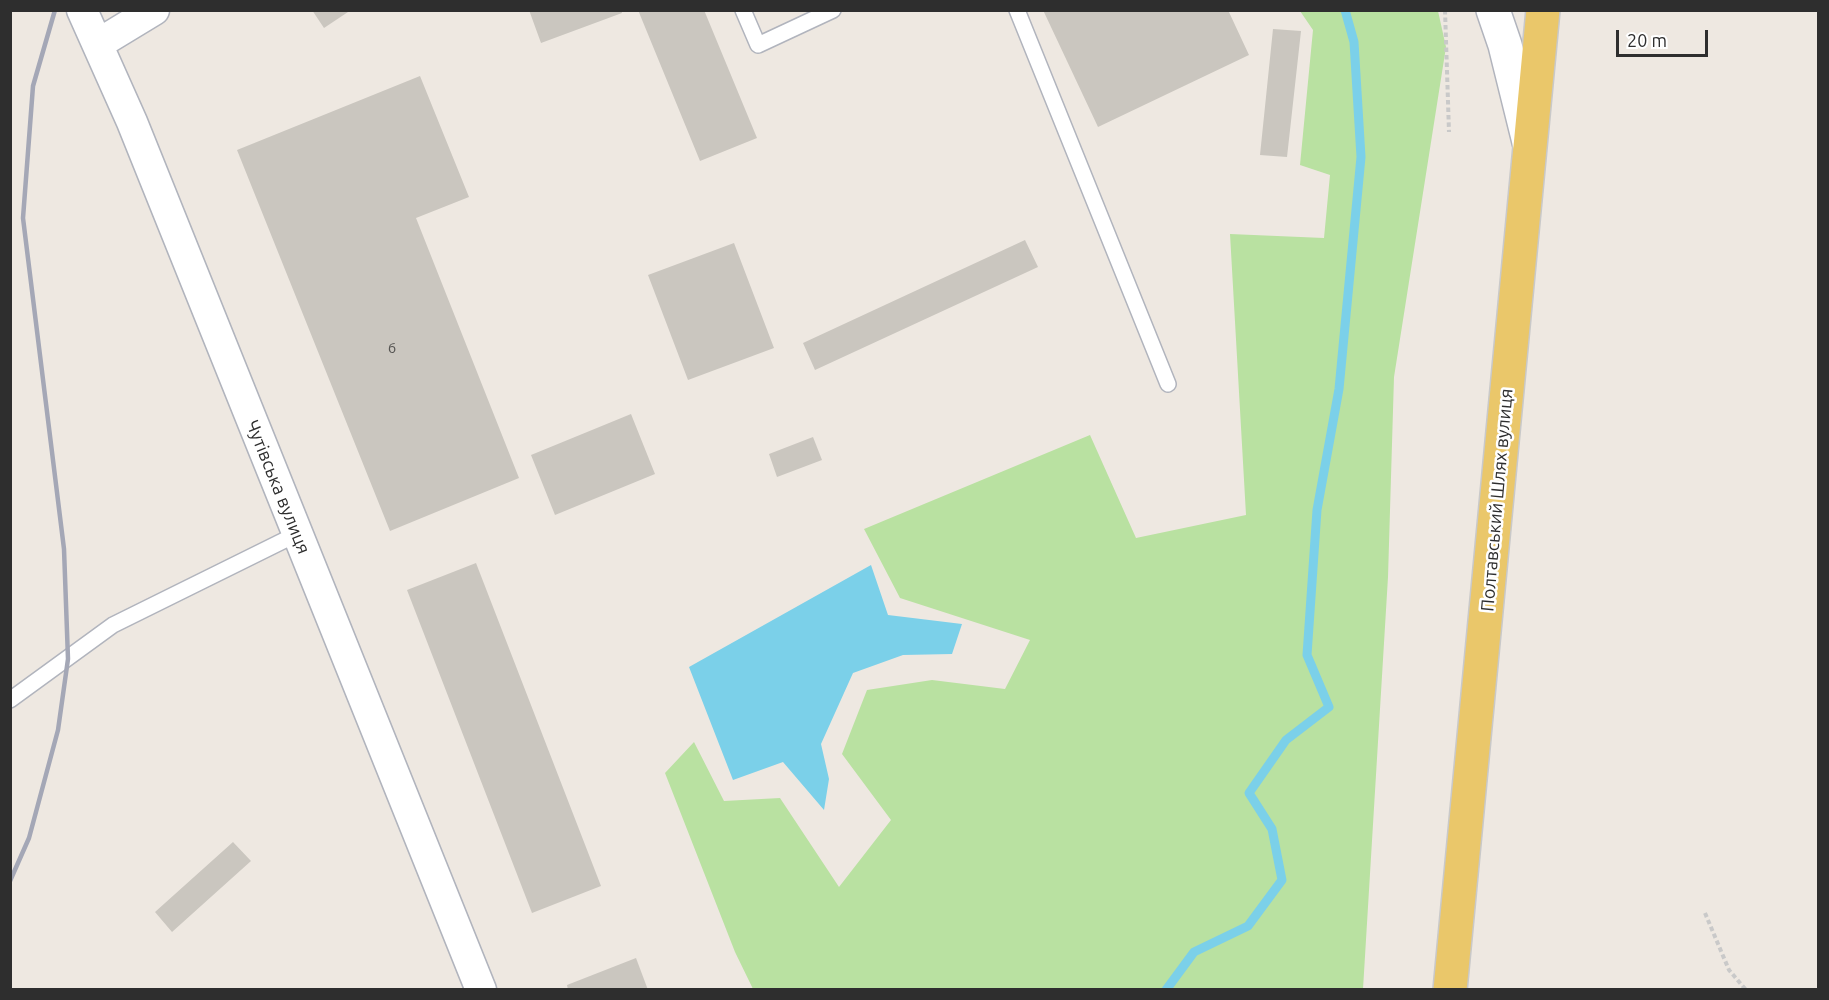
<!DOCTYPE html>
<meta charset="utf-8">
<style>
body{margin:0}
#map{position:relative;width:1829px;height:1000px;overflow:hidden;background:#eee8e1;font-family:Ubuntu,sans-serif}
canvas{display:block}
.frame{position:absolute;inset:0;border:12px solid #2e2e2e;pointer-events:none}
.scale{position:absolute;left:1616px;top:30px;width:92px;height:27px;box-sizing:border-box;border:3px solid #2e2e2e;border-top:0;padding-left:8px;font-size:18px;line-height:21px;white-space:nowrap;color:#2e2e2e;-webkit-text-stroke:4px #fff;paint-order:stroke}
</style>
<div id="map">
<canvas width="1829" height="1000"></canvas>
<div class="frame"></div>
<div class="scale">20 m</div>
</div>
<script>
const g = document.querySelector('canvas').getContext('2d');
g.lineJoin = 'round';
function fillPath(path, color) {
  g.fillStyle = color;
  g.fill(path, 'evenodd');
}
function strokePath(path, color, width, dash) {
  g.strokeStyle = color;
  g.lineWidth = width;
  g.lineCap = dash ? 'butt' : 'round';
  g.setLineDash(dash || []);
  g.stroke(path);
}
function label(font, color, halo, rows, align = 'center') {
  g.font = font + ' Ubuntu,sans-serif';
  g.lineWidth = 5;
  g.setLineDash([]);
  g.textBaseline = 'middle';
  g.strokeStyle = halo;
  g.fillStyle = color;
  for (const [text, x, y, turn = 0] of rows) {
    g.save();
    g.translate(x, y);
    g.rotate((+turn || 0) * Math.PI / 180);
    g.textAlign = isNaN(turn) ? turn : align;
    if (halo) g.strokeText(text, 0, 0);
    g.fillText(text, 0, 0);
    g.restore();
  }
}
const green = new Path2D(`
 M1300 11H1438L1446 47 1394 377 1388 577 1363 989H753L735 952 665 773 694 742 724 801 780 798 839 887 891 820 842 754 867 690 932 680 1005 689 1030 640 900 598 864 529 1090 435 1136 538 1246 515 1230 234 1324 238 1330 175 1300 165 1313 30Z`);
const water = new Path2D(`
 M871 565 888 615 962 624 952 654 903 655 853 673 821 744 829 779 824 810 783 762 733 780 689 667Z`);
const stream = new Path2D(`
 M1166 990 1194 952 1248 926 1282 880 1272 829 1249 793 1286 740 1329 707 1307 655 1317 510 1339 389 1361 157 1354 42 1345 10`);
const building = new Path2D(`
 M312 10H351L324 28Z
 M529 10H621L622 13 541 43Z
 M638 10H704L757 138 700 161Z
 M1043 10H1228L1249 55 1098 127Z
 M1273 29 1301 31 1287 157 1260 155Z
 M420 76 469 197 416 218 519 478 390 531 237 150Z
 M1025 240 1038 267 815 370 803 343Z
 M734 243 774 348 688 380 648 275Z
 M631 414 655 474 555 515 531 455Z
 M813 437 822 460 777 477 769 454Z
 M476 563 601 886 532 913 407 590Z
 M233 842 251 861 172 932 155 912Z
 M636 958 648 990H568L567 985Z`);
const path = new Path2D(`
 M1445 10 1449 132
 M1705 913 1729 970 1746 990`);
const lane = new Path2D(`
 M743 10 758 45 833 10
 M1017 10 1168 384
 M10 700 113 625 297 534`);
const street = new Path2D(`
 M82 10 132 122 481 990
 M98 44 154 10`);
const secondary = new Path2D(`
 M1493 10 1505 45 1529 142`);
const primary = new Path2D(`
 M1450 990 1543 10`);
const rail = new Path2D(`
 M10 881 29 838 58 730 68 659 64 549 23 218 33 86 55 10`);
const numberNames = [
 ["6",392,348]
];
const streetNames = [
 ["Чутівська вулиця",278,487,68],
 ["Полтавський Шлях вулиця",1497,500,-85]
];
fillPath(green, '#b9e1a1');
fillPath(water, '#7bd0e9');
strokePath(stream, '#7bd0e9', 9);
fillPath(building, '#cac6bf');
strokePath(lane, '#b1b4bd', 18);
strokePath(street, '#b1b4bd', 33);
strokePath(secondary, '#b1b4bd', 36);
strokePath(primary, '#c9c9c9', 36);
strokePath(path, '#c9c9c9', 4, [4.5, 3]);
strokePath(lane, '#fff', 15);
strokePath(street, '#fff', 30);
strokePath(secondary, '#fff', 33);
strokePath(primary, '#eac76a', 33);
strokePath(rail, '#a4a7b6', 4.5);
label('15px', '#555452', null, numberNames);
label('18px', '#2e2e2e', '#fff', streetNames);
</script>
